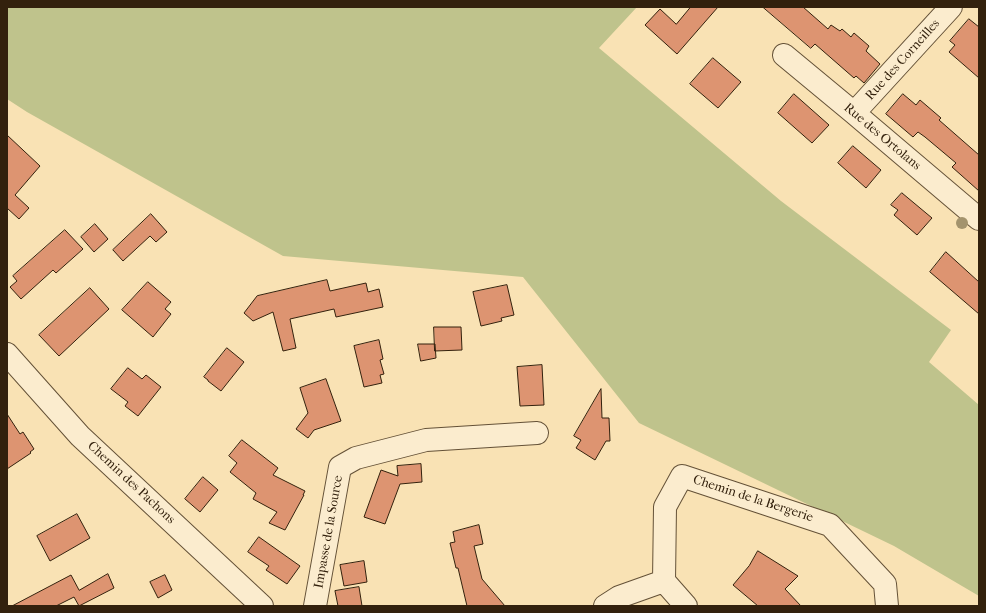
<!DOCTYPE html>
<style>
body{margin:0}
#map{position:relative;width:986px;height:613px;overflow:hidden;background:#f9e2b4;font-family:"IM FELL French Canon",serif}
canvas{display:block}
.frame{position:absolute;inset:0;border:8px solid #33210d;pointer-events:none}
</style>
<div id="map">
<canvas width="986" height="613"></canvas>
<div class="frame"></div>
</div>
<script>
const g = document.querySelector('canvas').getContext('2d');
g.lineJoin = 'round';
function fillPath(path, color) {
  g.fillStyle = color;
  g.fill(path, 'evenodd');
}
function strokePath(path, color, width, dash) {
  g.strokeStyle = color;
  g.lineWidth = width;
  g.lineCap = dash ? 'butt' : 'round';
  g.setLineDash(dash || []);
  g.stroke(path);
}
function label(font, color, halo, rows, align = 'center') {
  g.font = font + ' "IM FELL French Canon",serif';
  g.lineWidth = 3;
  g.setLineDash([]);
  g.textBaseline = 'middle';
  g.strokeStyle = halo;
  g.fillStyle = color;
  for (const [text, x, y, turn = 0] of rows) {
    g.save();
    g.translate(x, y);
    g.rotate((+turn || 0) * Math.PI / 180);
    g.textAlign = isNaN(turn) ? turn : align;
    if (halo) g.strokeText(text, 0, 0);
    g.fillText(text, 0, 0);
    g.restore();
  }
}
const green = new Path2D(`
 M7 7H637L599 48 781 201 951 330 929 362 979 405V596L894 546 639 423 523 277 283 256 27 112 7 99Z`);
const building = new Path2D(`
 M691 7H718L677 54 645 25 660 9 676 24Z
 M763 7H803L828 29 831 25 840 31 842 29 851 37 854 33 869 46 866 51 880 64 864 83 856 76 854 78 815 44 811 48Z
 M969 19 979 27V78L949 52 955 45 950 41Z
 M713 58 741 82 718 108 690 84Z
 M794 94 829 125 812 143 778 113Z
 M903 94 916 105 920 100 941 118 939 120 979 155V191L952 167 956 163 925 137 918 132 913 137 886 114Z
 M7 135 40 166 15 195 29 208 19 219 7 208Z
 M853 146 881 170 866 188 838 163Z
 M902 193 932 218 917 235 894 215 898 210 891 205Z
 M151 214 167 232 156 242 150 236 123 261 113 250Z
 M95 224 108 239 94 252 81 237Z
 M65 230 83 249 56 273 53 270 21 299 10 287 17 281 13 276Z
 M946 252 979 282V314L930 272Z
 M327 280 330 291 366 283 368 292 379 289 383 307 336 317 334 309 290 319 296 348 283 351 273 312 253 321 244 313 257 296Z
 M148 282 171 302 165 309 171 314 153 337 122 310Z
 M507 285 514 315 501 318 502 321 481 326 473 292Z
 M90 288 109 309 59 356 39 335Z
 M434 327H461L462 350 435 351Z
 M379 340 383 359 380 360 384 374 380 375 382 383 364 387 354 346Z
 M418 344H435L436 358 421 361Z
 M227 348 244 362 221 391 208 381V380L204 377Z
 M542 365 544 405 520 406 517 367Z
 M128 368 142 379 146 375 161 387 138 416 125 406 128 402 111 389Z
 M326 379 341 421 314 430 308 438 296 429 308 413 300 388Z
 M601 389 602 418H609L610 441H606L595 460 576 448 581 440 574 436Z
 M7 414 20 434 23 432 34 449 30 452 31 453 7 469Z
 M242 440 278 468 273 475 305 491 303 495H304L285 530 269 523 277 512 253 499 256 493 230 472 237 463 229 456Z
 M421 464 422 482 400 484 385 524 364 517 381 470 398 476 397 466Z
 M203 477 218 490 200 512 185 499Z
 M77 514 90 538 50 561 37 536Z
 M479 525 483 544 474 546 482 579 505 606H467L458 568H456L450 543 455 542 453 532Z
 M259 537 300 566 287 584 266 570 269 566 248 552Z
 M758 551 798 576 785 589 801 606H758L733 585 749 566Z
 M364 561 367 582 344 586 340 565Z
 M108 574 114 588 79 606 74 597 56 606H12L71 575 79 590Z
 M165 575 172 590 158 598 150 582Z
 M359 587 362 606H338L335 591Z`);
const minor = new Path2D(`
 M784 55 854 113 979 219
 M854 113 951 7
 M7 354 80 436 262 606
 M315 606 340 467 356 458 426 440 537 433
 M605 606 619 597 664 581
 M686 606 664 581 665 507 682 476 830 525 885 584 887 606`);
const trees = [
 [962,223]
];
const streetNames = [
 ["Rue des Corneilles",903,60,-48],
 ["Rue des Ortolans",882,137,40],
 ["Chemin des Pachons",131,483,43],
 ["Chemin de la Bergerie",753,499,18],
 ["Impasse de la Source",329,532,-80]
];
fillPath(green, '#bfc38c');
fillPath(building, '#dd9471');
strokePath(building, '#33210d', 1);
strokePath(minor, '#645137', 24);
strokePath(minor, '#fbecce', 22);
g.fillStyle = '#a3936d';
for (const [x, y] of trees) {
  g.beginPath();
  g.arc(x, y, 6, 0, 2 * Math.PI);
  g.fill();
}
label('13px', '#33210d', '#fbecce', streetNames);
</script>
